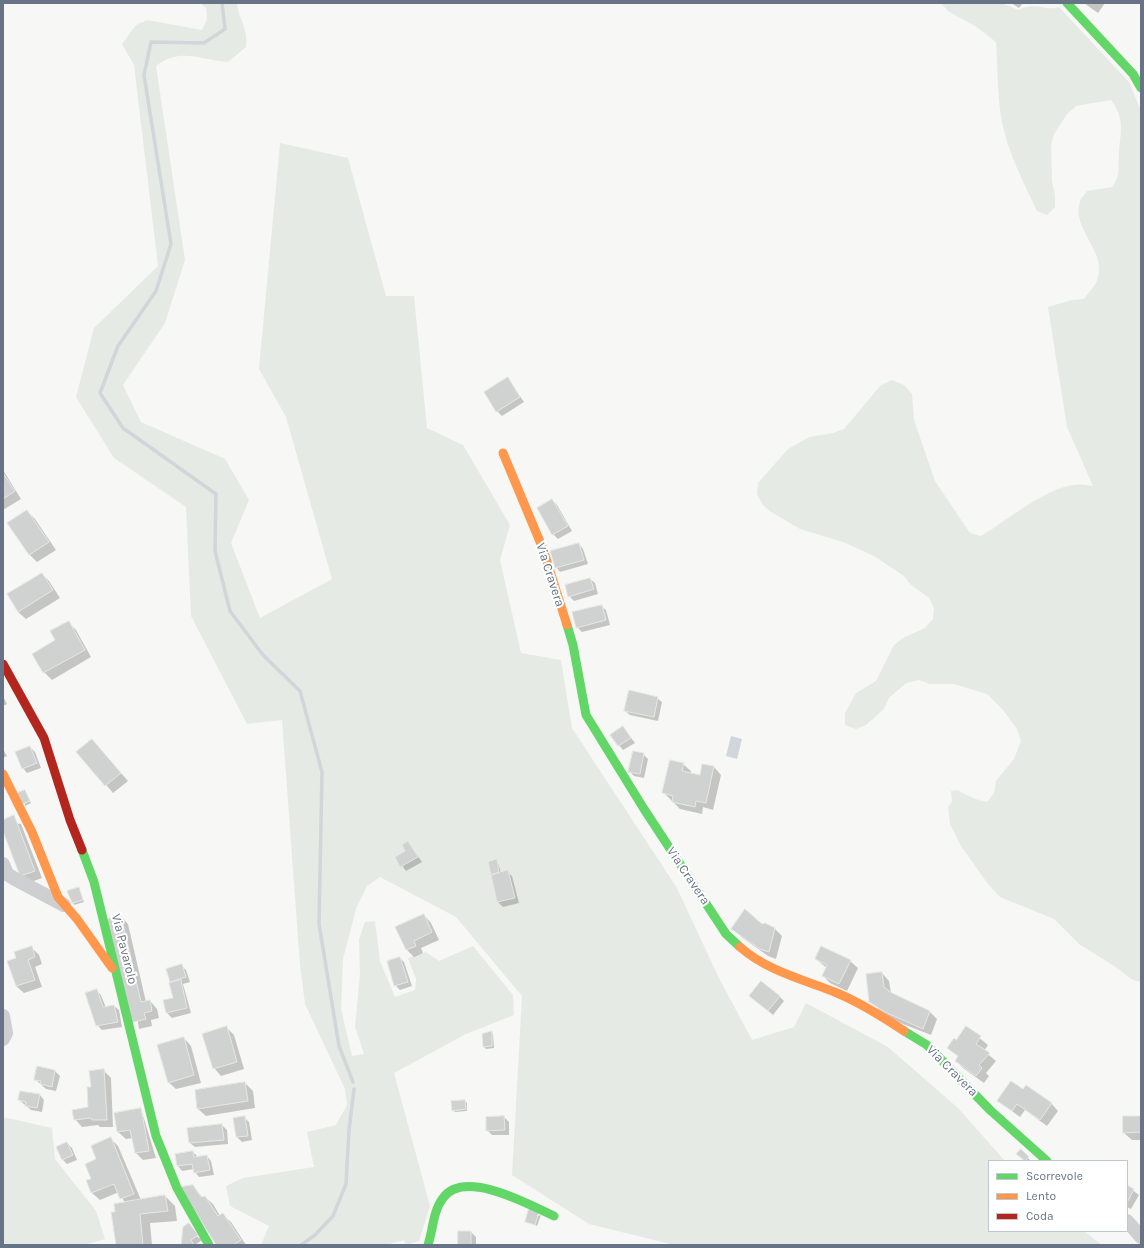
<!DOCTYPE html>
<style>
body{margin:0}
#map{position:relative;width:1144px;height:1248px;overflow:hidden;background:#f7f7f6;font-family:Karla,sans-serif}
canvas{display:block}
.frame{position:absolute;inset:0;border:4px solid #677386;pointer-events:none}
.legend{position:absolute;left:988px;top:1160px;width:140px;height:72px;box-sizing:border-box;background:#fff;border:1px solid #c2c7cf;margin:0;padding:5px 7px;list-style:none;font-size:12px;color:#677386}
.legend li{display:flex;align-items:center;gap:8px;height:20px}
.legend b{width:20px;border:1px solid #c2c7cf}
</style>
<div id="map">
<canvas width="1144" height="1248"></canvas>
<div class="frame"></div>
<ul class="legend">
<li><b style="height:5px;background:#63d668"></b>Scorrevole</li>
<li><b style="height:5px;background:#ff974d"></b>Lento</li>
<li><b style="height:5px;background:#b3261e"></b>Coda</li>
</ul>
</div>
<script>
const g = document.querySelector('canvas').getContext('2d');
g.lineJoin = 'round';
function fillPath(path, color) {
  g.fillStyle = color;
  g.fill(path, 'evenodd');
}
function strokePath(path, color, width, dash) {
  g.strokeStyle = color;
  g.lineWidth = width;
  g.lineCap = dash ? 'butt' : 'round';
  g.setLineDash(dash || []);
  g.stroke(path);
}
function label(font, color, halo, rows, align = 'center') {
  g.font = font + ' Karla,sans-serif';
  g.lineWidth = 4;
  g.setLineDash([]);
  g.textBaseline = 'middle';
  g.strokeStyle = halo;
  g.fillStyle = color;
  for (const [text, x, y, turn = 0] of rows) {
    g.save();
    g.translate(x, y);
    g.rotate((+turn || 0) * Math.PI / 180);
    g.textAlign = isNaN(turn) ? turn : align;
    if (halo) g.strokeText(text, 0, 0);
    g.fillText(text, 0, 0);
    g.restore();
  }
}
const green = new Path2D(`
 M200 3H237C239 22 248 25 246 47L228 62C200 60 180 47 156 66L185 260 165 323 123 385 141 422 225 459 249 500 231 543 260 618 332 579 286 417 259 369 280 143 348 158 386 296H414L427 428 463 445 510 525 500 560 521 653 561 660 572 728 677 888 718 976 752 1040 794 1027 806 1003 888 1047 958 1108 1005 1161H989V1231H1084L1102 1245H674L589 1224 512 1175 522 996 456 917 380 877 367 886 356 909 343 959 341 1009 352 1056 364 1054 355 1027 360 974 359 939 365 922 375 921 380 961 395 997 415 990 416 979 408 958 426 952 439 961 473 946 513 995 514 1015 466 1034 394 1073 430 1206 419 1241 406 1245 404 1240 385 1245H261L269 1226 230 1206 226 1186 243 1178 314 1167 307 1132 336 1125 347 1105 345 1089 305 1004 300 965 282 720 247 724 191 616 186 507 114 458 76 397 94 328 158 266 134 65 122 44 136 25 147 20 202 30 207 19 206 8Z
 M941 3H1002L1018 10C1039 1 1043 12 1059 7L1129 82 1141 111V982L1133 980 1114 966 1079 944 1054 919 1000 897 988 884 961 846 950 824 948 807 952 802 951 791 957 790 975 799 987 802 994 793 996 781 1014 759 1021 741 1017 729 1003 710 987 694 954 684H930L919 680 906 683 889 698 884 709 866 725 856 729 845 725V713L856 693 876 681 894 645 903 638 925 628 933 619 934 608 929 598 910 584 904 576 874 556 843 542 800 529 771 512 763 505 757 494 758 483 788 449 809 437 833 433 844 429 881 385 892 380 904 385 912 394 914 420 935 481 970 533 981 536C1008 520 1043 489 1074 485 1080 484 1087 485 1093 486L1067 427 1048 307 1072 300 1084 299C1088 293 1096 285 1098 278 1106 250 1071 229 1080 201 1081 198 1085 194 1087 191L1112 187C1121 174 1118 169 1119 154 1120 132 1126 121 1111 100L1076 106 1067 114 1054 134 1051 145 1052 182 1055 195V207L1047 215 1037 211C1024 183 1008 153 1002 122 997 96 998 69 996 42L978 28 948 11Z
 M3 1117 52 1128 55 1159 96 1211 105 1239 84 1245H3Z`);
const water = new Path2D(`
 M731 736 742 739 737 759 726 756Z`);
const shadow = new Path2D(`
 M1011 3H1023L1019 8Z
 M1084 3H1105L1098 13Z
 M508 379 524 402 502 416 497 411Z
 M3 470 21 499 3 510Z
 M552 500 557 505 572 531 558 539 553 534Z
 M27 511 35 519 56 550 37 562 30 555 9 524Z
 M579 544 583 549 588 564 560 572 556 567Z
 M42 574 49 581 60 598 26 619 18 612Z
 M590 579 595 583 598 594 574 601 569 596Z
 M601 606 606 610 610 625 582 632 577 627Z
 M68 622 76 630 91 657 52 680 44 672 57 641Z
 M3 696 7 704 3 706Z
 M657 698 662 702 658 721 630 715 625 711Z
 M623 727 635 743 623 750 611 735Z
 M92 740 128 781 113 793 78 752Z
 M30 747 35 752 41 768 27 773 23 768Z
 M3 749 7 756 3 758Z
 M643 754 648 759 644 778 634 776 629 771Z
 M683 764 691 771 690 774 700 776 703 765 714 767 721 775 713 810 703 807 702 814 680 809 664 793Z
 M25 791 31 803 25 806Z
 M3 821 21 824 42 878 28 883 21 876 3 828Z
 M408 842 422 862 406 871 396 857 407 851Z
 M497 860 501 873 507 872 512 876 519 903 503 907 498 902 492 876Z
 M79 888 84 902 74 905 69 891Z
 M424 915 431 923 439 940 421 948 423 953 414 957 407 950 397 928Z
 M121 916 128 924 146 1002 150 1001 157 1009 159 1018 151 1020 152 1026 139 1029Z
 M761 925 774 928 782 936 776 959 768 956 740 936Z
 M31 947 39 955 42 964 35 967 42 987 24 993 16 986 18 958Z
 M400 958 404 962 412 986 400 990 395 985Z
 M816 959 850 961 858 968 847 991 830 983 823 976 827 968Z
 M181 965 186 970 190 982 183 984 191 1013 172 1018 167 1013 164 1001 174 999 167 970Z
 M882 973 889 981 891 993 930 1012 937 1019 931 1035 893 1020 878 1009Z
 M96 990 101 995 106 1008 114 1006 119 1010 122 1027 102 1030 97 1025Z
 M779 996 784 1001 773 1015 755 1000Z
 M226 1027 234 1035 244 1069 221 1076 214 1068Z
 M966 1027 988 1045 984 1051 996 1061 986 1073 989 1076 984 1083 963 1068 956 1061 959 1057 948 1048 956 1041Z
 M491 1032 493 1034 494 1048 486 1049 484 1047Z
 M184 1038 191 1046 201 1083 176 1089 168 1082Z
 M38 1068 55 1071 60 1076 56 1091 46 1089 35 1079Z
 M104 1071 111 1078 113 1127H100L98 1125 82 1127 75 1119 89 1108 92 1088Z
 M245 1083 253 1091 255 1108 206 1116 198 1109Z
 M40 1095 44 1100 42 1112 31 1110 19 1100Z
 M465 1101 467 1103V1111L455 1112 453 1110Z
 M998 1101 1051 1103 1058 1111 1047 1126 1025 1110 1020 1117Z
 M141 1109 156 1158 143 1160 136 1153 133 1138 126 1139 118 1132Z
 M244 1117 249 1122 252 1140 242 1142 237 1137 234 1119Z
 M504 1117 509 1122V1135H492L487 1130Z
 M1141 1117V1140H1132L1124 1133Z
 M222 1125 227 1130 228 1144 195 1147 190 1143Z
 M111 1139 118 1146 141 1200 165 1196 175 1206 177 1221 150 1223 152 1245H117L116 1212 125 1203 119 1192 100 1200 92 1193 87 1181 92 1179 97 1159Z
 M67 1143 72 1148 77 1160 67 1164 63 1160 57 1148Z
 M1021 1151 1030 1160 1029 1161H1024L1018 1154Z
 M193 1152 198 1157 207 1156 211 1161 214 1175 199 1177 195 1172 194 1169 182 1171 178 1166Z
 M193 1186 203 1198 205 1197 213 1204 220 1216 223 1215 231 1222 246 1245H217Z
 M1127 1186 1139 1195 1131 1209 1127 1207Z
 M541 1215 537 1226 526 1221Z
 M184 1227 202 1240 195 1245H182Z
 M459 1232H471L476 1237V1245H459Z`);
const stream = new Path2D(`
 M222 3 225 29 204 43 151 42 144 75 171 244 156 291 118 346 100 393 123 428 216 494 215 551 230 611 263 655 300 691 322 772 319 924 339 1046 353 1082
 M301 1245 315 1235 333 1216 346 1184 349 1130 354 1089`);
const building = new Path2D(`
 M508 377 520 397 496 412 484 392Z
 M3 473 15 491 3 499Z
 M552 499 568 526 552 535 537 508Z
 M27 510 49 542 29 555 7 523Z
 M579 543 584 560 555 568 550 551Z
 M42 573 53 590 18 612 7 594Z
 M590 578 594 589 568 597 565 585Z
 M602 605 606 620 576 628 572 612Z
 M69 621 85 650 43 673 32 654 55 640 50 631Z
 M629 690 658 697 654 717 624 711Z
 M623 726 631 738 618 746 610 735Z
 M92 739 121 773 105 786 76 752Z
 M30 746 37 763 22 769 15 752Z
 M633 751 644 753 640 774 628 772Z
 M670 760 684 763 682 771 700 775 702 764 714 766 706 803 696 801 695 807 672 802 673 796 662 793Z
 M25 790 30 801 22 804 17 793Z
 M14 815 35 871 20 876 3 831V820Z
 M408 841 418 857 400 867 395 857 405 851 402 845Z
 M497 859 499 873 491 875 488 862Z
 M508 870 515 898 497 902 491 875Z
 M79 887 83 900 72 903 67 891Z
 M745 909 762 924 765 923 775 928 769 952 760 949 731 929Z
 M424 914 432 932 414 941 416 946 406 950 395 927Z
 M121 915 141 1002 150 1000 152 1011 144 1013 146 1019 130 1023 107 919Z
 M32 946 35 957 28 960 35 980 16 986 7 961 16 958 14 952Z
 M821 946 851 960 839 984 822 976 827 965 815 959Z
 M400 957 408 982 394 986 387 961Z
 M182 964 186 977 170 982 166 969Z
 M882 972 884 987 892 993 930 1011 923 1029 885 1012 869 1002 866 974Z
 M181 980 187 1008 166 1013 163 1000 173 998 169 983Z
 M761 981 780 996 768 1011 749 996Z
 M97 989 103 1007 114 1005 118 1022 96 1026 85 993Z
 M227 1026 237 1062 213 1069 202 1034Z
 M966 1026 981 1036 976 1044 990 1053 979 1065 982 1068 976 1076 955 1061 958 1056 947 1048 954 1038 956 1040Z
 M492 1031V1046L483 1047 482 1034Z
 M184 1037 194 1075 168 1083 157 1045Z
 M37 1066 55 1070 52 1087 40 1084 41 1081 34 1080Z
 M104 1069 107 1120H92L91 1118 74 1120 72 1110 88 1107 87 1087H91L89 1071Z
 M1011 1081 1023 1089 1026 1085 1052 1103 1040 1120 1017 1104 1012 1111 997 1101Z
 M245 1082 248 1101 197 1109 195 1090Z
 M20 1091 40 1094 37 1108 25 1106 26 1102 18 1100Z
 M465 1100 466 1109 452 1111 451 1101Z
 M141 1108 149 1151 135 1153 130 1130 117 1132 114 1113Z
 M245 1116 248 1136 236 1137 233 1118Z
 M504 1116 505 1130 486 1131V1117Z
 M1123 1116H1141V1132L1123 1133Z
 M222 1124 224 1140 189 1143 187 1128Z
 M111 1137 134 1194 120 1199 114 1184 91 1193 86 1180 91 1179 85 1164 96 1159 91 1146Z
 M67 1142 73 1155 62 1160 56 1147Z
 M1021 1149 1029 1157 1025 1161 1016 1154Z
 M193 1151 194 1157 207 1155 210 1170 194 1173 192 1164 177 1166 175 1154Z
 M193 1185 201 1197 205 1196 218 1216 223 1213 241 1240 233 1245H216L180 1187Z
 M1127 1185 1134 1189 1127 1203Z
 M165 1195 168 1211 140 1214 143 1245H116L111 1212H115L114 1204Z
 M529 1208 539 1212 535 1225 525 1222Z
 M189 1223 198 1235 191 1240 194 1245H181L183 1227Z
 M458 1231H471V1245H458Z`);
const street = new Path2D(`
 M3 864 7 874 15 879 64 905
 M3 1016 6 1033 3 1039
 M1127 1221 1141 1237`);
const fast = new Path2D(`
 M1067 3 1133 74 1141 88
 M567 625 573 645 586 715 644 809 726 934 740 947
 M82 850 94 882 156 1136 177 1188 209 1245
 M904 1031 927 1045 990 1110 1047 1161
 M428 1245C433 1230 433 1211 443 1198 464 1168 530 1205 554 1216`);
const slow = new Path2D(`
 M503 453 543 549 567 625
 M3 774 32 832 58 897 77 919 112 968
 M740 947C767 971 805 980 837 993 861 1003 883 1017 904 1031`);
const jam = new Path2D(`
 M3 664 44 738 70 820 82 850`);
const streetNames = [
 ["Via Cravera",550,575,72],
 ["Via Cravera",688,876,56],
 ["Via Pavarolo",124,949,76],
 ["Via Cravera",952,1071,45]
];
fillPath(green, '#e6eae4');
fillPath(water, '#d0d6da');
fillPath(shadow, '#0003');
strokePath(stream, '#d0d6da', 3.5);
fillPath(building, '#d0d2d2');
strokePath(building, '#e6e6e6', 1);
strokePath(street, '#cecfd1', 14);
strokePath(fast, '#63d668', 9);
strokePath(slow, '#ff974d', 9);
strokePath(jam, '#b3261e', 9);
label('13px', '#677386', '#fff', streetNames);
</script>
